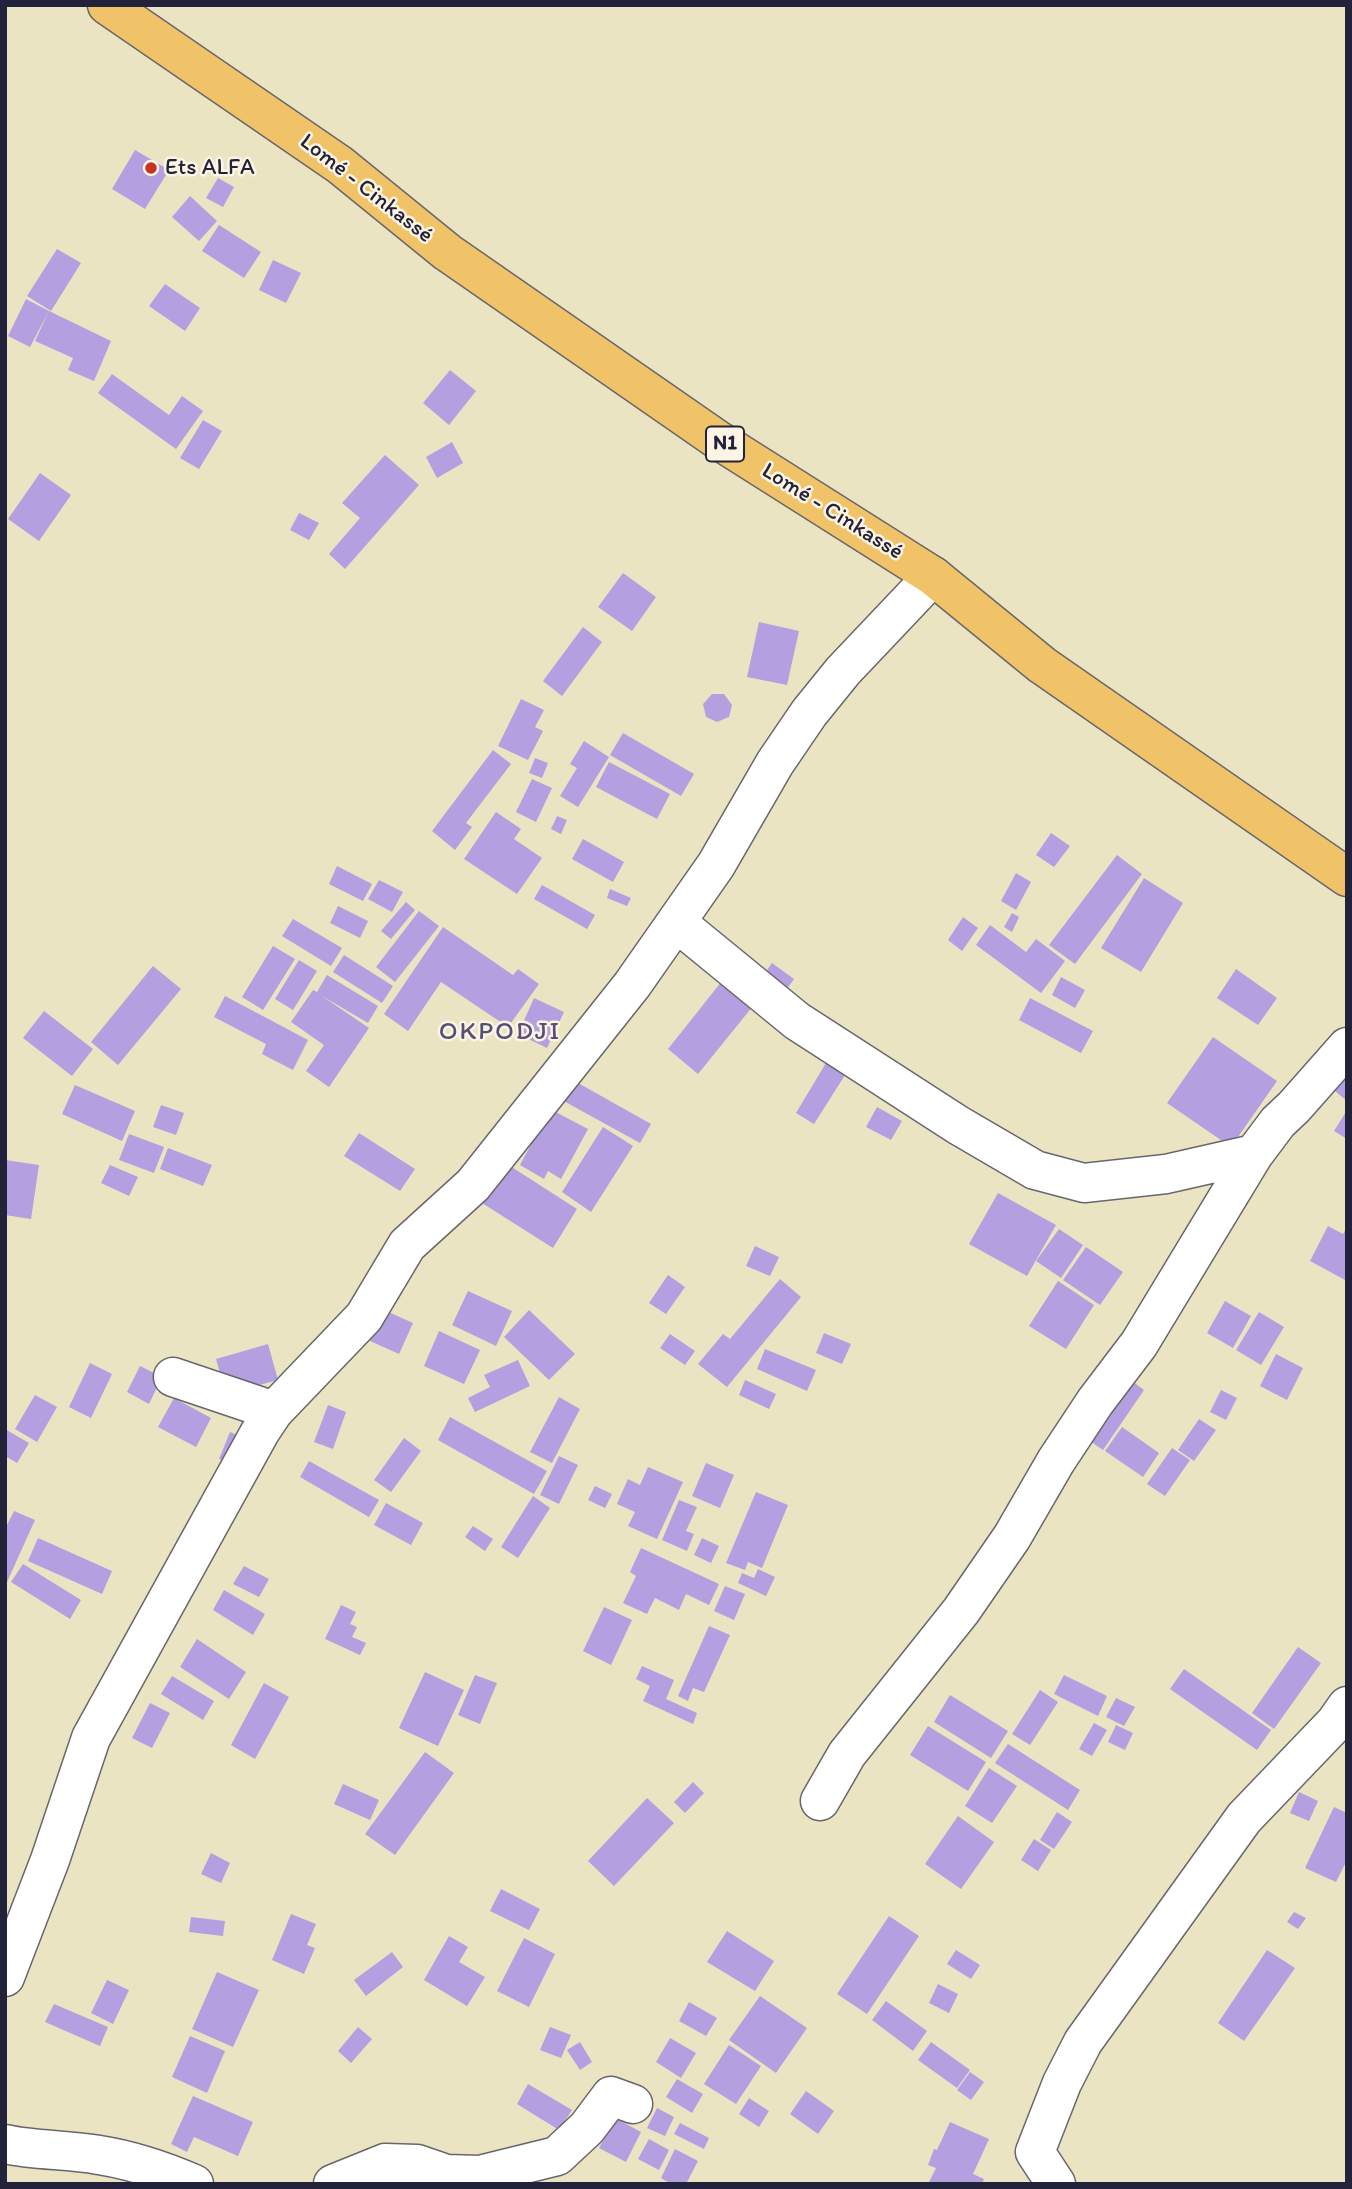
<!DOCTYPE html>
<meta charset="utf-8">
<style>
body{margin:0}
#map{position:relative;width:1352px;height:2189px;overflow:hidden;background:#ebe4c3;font-family:Itim,sans-serif}
canvas{display:block}
.frame{position:absolute;inset:0;border:7px solid #22223b;pointer-events:none}
</style>
<div id="map">
<canvas width="1352" height="2189"></canvas>
<div class="frame"></div>
</div>
<script>
const g = document.querySelector('canvas').getContext('2d');
g.lineJoin = 'round';
function fillPath(path, color) {
  g.fillStyle = color;
  g.fill(path, 'evenodd');
}
function strokePath(path, color, width, dash) {
  g.strokeStyle = color;
  g.lineWidth = width;
  g.lineCap = dash ? 'butt' : 'round';
  g.setLineDash(dash || []);
  g.stroke(path);
}
function label(font, color, halo, rows, align = 'center') {
  g.font = font + ' Itim,sans-serif';
  g.lineWidth = 5;
  g.setLineDash([]);
  g.textBaseline = 'middle';
  g.strokeStyle = halo;
  g.fillStyle = color;
  for (const [text, x, y, turn = 0] of rows) {
    g.save();
    g.translate(x, y);
    g.rotate((+turn || 0) * Math.PI / 180);
    g.textAlign = isNaN(turn) ? turn : align;
    if (halo) g.strokeText(text, 0, 0);
    g.fillText(text, 0, 0);
    g.restore();
  }
}
const building = new Path2D(`
 M135 150 169 170 145 209 112 189Z
 M218 178 234 187 223 207 206 198Z
 M190 196 217 221 199 241 172 217Z
 M219 225 261 252 244 278 202 251Z
 M57 249 81 263 51 311 27 296Z
 M273 260 301 273 286 303 259 290Z
 M165 284 200 308 185 331 149 306Z
 M26 299 49 311 30 347 8 336Z
 M49 311 111 341 94 381 68 370 73 358 35 341Z
 M450 370 476 391 449 425 423 403Z
 M112 374 169 415 182 396 203 411 176 449 98 393Z
 M203 420 222 431 199 469 180 458Z
 M452 442 463 463 437 478 426 457Z
 M385 455 419 485 345 569 329 554 360 518 342 503Z
 M40 473 71 495 39 541 8 519Z
 M299 513 319 523 309 540 290 530Z
 M623 573 656 597 632 631 598 607Z
 M759 622 799 631 787 685 747 677Z
 M583 627 602 642 562 696 543 681Z
 M712 694H724L732 705 729 717 717 722 706 717 703 704Z
 M521 699 544 710 535 727 543 731 528 760 498 746Z
 M623 733 694 774 681 796 610 755Z
 M584 741 609 757 578 807 560 796 577 768 570 764Z
 M493 750 511 764 466 823 472 827 455 850 432 831Z
 M535 758 548 763 542 778 529 773Z
 M609 762 670 794 657 819 596 787Z
 M532 779 552 788 536 822 516 812Z
 M496 812 521 829 514 839 542 858 517 894 464 859Z
 M557 816 567 820 561 834 551 829Z
 M1051 833 1070 846 1054 867 1036 855Z
 M583 839 624 862 613 882 572 859Z
 M1117 855 1142 874 1075 964 1049 945Z
 M337 866 372 884 363 901 329 884Z
 M1016 873 1031 882 1016 910 1001 901Z
 M1144 878 1183 903 1141 972 1101 948Z
 M379 880 403 892 392 912 368 899Z
 M542 885 595 915 587 929 534 899Z
 M610 889 631 898 627 906 607 898Z
 M406 902 415 910 391 939 381 931Z
 M338 906 368 921 360 938 330 923Z
 M419 911 439 926 395 982 376 967Z
 M1012 913 1019 917 1012 932 1004 927Z
 M963 917 978 928 962 951 948 940Z
 M293 919 342 948 331 966 282 936Z
 M990 925 1026 952 1036 939 1065 961 1041 993 976 945Z
 M443 927 513 975 518 969 539 984 508 1027 441 982 408 1031 384 1014Z
 M273 946 295 959 263 1010 242 997Z
 M344 955 393 986 382 1003 333 972Z
 M299 960 317 971 293 1010 275 999Z
 M772 963 794 979 782 996 760 980Z
 M153 966 181 989 118 1065 91 1042Z
 M1236 969 1277 998 1258 1025 1217 998Z
 M327 975 378 1006 368 1023 322 996 369 1028 329 1087 306 1071 324 1045 291 1022 313 990 317 992Z
 M1061 977 1085 990 1075 1008 1052 995Z
 M722 981 753 1006 698 1074 668 1049Z
 M225 996 308 1040 293 1070 262 1054 266 1044 214 1017Z
 M534 998 564 1012 547 1048 518 1034Z
 M1030 998 1093 1031 1081 1053 1019 1020Z
 M44 1011 93 1049 72 1076 23 1038Z
 M1213 1037 1277 1081 1231 1147 1167 1103Z
 M826 1063 845 1075 814 1124 796 1113Z
 M1347 1064V1101L1330 1087Z
 M571 1079 651 1124 640 1143 560 1099Z
 M75 1085 135 1111 122 1141 62 1114Z
 M161 1105 184 1113 176 1135 153 1127Z
 M877 1107 902 1121 891 1140 866 1127Z
 M550 1109 588 1129 561 1179 548 1171 544 1179 520 1165Z
 M1347 1110V1139L1334 1131Z
 M603 1127 633 1146 591 1212 562 1192Z
 M359 1133 415 1169 400 1191 344 1156Z
 M129 1134 164 1147 154 1173 119 1160Z
 M168 1148 212 1165 203 1186 160 1169Z
 M5 1160 39 1165 31 1219 5 1215Z
 M507 1164 577 1209 553 1248 482 1203Z
 M110 1165 138 1177 129 1196 101 1183Z
 M998 1193 1056 1225 1027 1276 969 1244Z
 M1328 1226 1343 1234 1347 1227V1281L1310 1261Z
 M1059 1229 1083 1245 1061 1278 1036 1261Z
 M755 1246 779 1257 770 1276 746 1266Z
 M1086 1247 1123 1272 1100 1305 1063 1280Z
 M668 1275 685 1287 666 1314 649 1303Z
 M780 1279 801 1297 727 1387 698 1364 723 1334 730 1339Z
 M1058 1281 1094 1305 1066 1349 1029 1326Z
 M468 1291 512 1311 496 1346 452 1325Z
 M1225 1301 1251 1316 1233 1348 1207 1333Z
 M384 1310 413 1323 399 1354 370 1341Z
 M529 1310 575 1354 549 1380 504 1337Z
 M1259 1312 1284 1327 1261 1365 1236 1350Z
 M439 1331 480 1350 464 1384 424 1366Z
 M824 1333 851 1344 842 1364 816 1353Z
 M670 1334 695 1351 685 1365 660 1348Z
 M268 1344 278 1380 226 1394 216 1359Z
 M765 1349 816 1370 807 1391 757 1369Z
 M1276 1354 1303 1368 1287 1400 1260 1386Z
 M518 1360 530 1386 475 1412 468 1398 490 1387 484 1375Z
 M90 1363 112 1374 91 1418 69 1407Z
 M140 1366 162 1377 149 1404 127 1392Z
 M1125 1376 1144 1390 1103 1450 1084 1437Z
 M745 1380 776 1394 769 1409 739 1395Z
 M1221 1390 1237 1398 1226 1420 1210 1412Z
 M35 1395 57 1407 37 1442 15 1429Z
 M559 1397 580 1409 552 1463 530 1452Z
 M174 1398 211 1418 196 1447 158 1427Z
 M328 1405 346 1412 333 1449 314 1442Z
 M450 1417 547 1471 534 1494 438 1440Z
 M1199 1419 1216 1430 1194 1461 1178 1450Z
 M1122 1427 1159 1453 1143 1477 1105 1451Z
 M5 1429 29 1443 17 1463 5 1456Z
 M230 1432 248 1440 237 1466 219 1459Z
 M404 1438 421 1451 391 1492 374 1480Z
 M1172 1448 1190 1460 1165 1496 1147 1484Z
 M559 1456 578 1465 559 1504 540 1495Z
 M309 1461 379 1500 369 1517 300 1477Z
 M706 1463 734 1475 720 1508 692 1496Z
 M648 1467 683 1482 657 1539 628 1526 635 1512 617 1504 628 1479 640 1485Z
 M595 1486 612 1494 605 1508 588 1500Z
 M756 1492 788 1505 762 1568 748 1562 745 1570 726 1563Z
 M533 1496 550 1508 518 1558 501 1547Z
 M679 1500 697 1507 686 1531 694 1534 687 1551 662 1540Z
 M386 1503 423 1523 411 1545 374 1525Z
 M14 1511 35 1520 7 1582 5 1581V1529Z
 M473 1526 493 1539 485 1551 465 1537Z
 M38 1538 112 1571 102 1594 28 1561Z
 M702 1538 719 1546 711 1563 694 1555Z
 M641 1548 719 1584 709 1605 686 1594 679 1610 655 1598 647 1614 623 1603 636 1576 630 1572Z
 M23 1564 81 1600 70 1619 11 1582Z
 M244 1566 269 1579 259 1597 233 1584Z
 M758 1569 775 1577 766 1596 738 1583 742 1573 754 1578Z
 M725 1586 745 1594 734 1620 714 1611Z
 M224 1590 265 1614 253 1635 213 1610Z
 M341 1605 356 1612 350 1624 357 1627 352 1637 366 1643 360 1655 325 1639Z
 M604 1607 632 1620 611 1665 583 1651Z
 M709 1626 730 1635 704 1692 693 1688 688 1701 678 1696Z
 M197 1639 246 1672 229 1699 180 1667Z
 M1298 1647 1321 1663 1274 1729 1252 1713Z
 M642 1666 674 1680 666 1699 697 1713 693 1724 643 1701 650 1686 636 1679Z
 M1184 1669 1271 1730 1257 1750 1170 1689Z
 M425 1672 464 1690 438 1746 399 1728Z
 M475 1675 497 1683 480 1724 458 1715Z
 M1064 1675 1107 1696 1098 1716 1054 1694Z
 M172 1676 214 1701 203 1720 161 1694Z
 M264 1683 289 1697 255 1759 231 1745Z
 M1040 1690 1058 1702 1030 1745 1012 1734Z
 M950 1695 1008 1731 991 1758 934 1722Z
 M1116 1698 1135 1707 1124 1726 1106 1717Z
 M150 1703 170 1713 152 1748 132 1738Z
 M1094 1723 1107 1730 1092 1756 1079 1749Z
 M1116 1725 1133 1733 1125 1750 1108 1742Z
 M928 1726 986 1762 968 1791 910 1755Z
 M1008 1744 1080 1790 1068 1810 995 1763Z
 M425 1752 454 1773 395 1855 365 1834Z
 M989 1768 1017 1786 992 1823 965 1806Z
 M693 1782 704 1793 685 1813 674 1802Z
 M343 1784 379 1800 370 1820 334 1804Z
 M1299 1792 1318 1801 1309 1821 1290 1813Z
 M647 1798 674 1823 614 1886 588 1861Z
 M1334 1807 1347 1813V1860L1336 1882 1305 1868Z
 M1057 1812 1072 1822 1054 1849 1040 1840Z
 M958 1816 994 1842 961 1889 925 1864Z
 M1034 1839 1051 1850 1038 1871 1021 1860Z
 M211 1853 230 1863 221 1883 201 1874Z
 M501 1889 540 1909 529 1930 490 1911Z
 M1294 1912 1306 1918 1298 1929 1287 1922Z
 M291 1914 316 1924 307 1945 315 1948 304 1974 272 1960Z
 M889 1916 919 1936 867 2014 837 1994Z
 M191 1917 225 1921 223 1936 189 1932Z
 M727 1931 774 1961 755 1991 707 1962Z
 M449 1936 468 1947 459 1962 485 1977 467 2006 424 1980Z
 M524 1938 555 1954 529 2007 497 1991Z
 M956 1950 980 1965 971 1979 947 1964Z
 M1267 1950 1295 1968 1244 2041 1218 2023Z
 M392 1952 403 1967 366 1996 354 1980Z
 M217 1972 259 1990 233 2047 192 2029Z
 M107 1980 129 1990 113 2024 91 2013Z
 M938 1984 958 1994 949 2013 929 2003Z
 M760 1996 807 2028 776 2073 729 2040Z
 M886 2001 927 2031 913 2051 872 2020Z
 M689 2002 717 2018 706 2036 679 2021Z
 M54 2004 108 2027 100 2046 45 2022Z
 M358 2027 372 2039 351 2063 338 2051Z
 M550 2027 571 2035 561 2058 540 2050Z
 M190 2036 225 2051 207 2093 172 2077Z
 M670 2038 696 2053 681 2078 656 2062Z
 M580 2042 592 2062 580 2070 567 2050Z
 M931 2042 970 2070 957 2088 918 2060Z
 M729 2045 761 2066 736 2104 704 2084Z
 M970 2072 984 2082 971 2100 957 2090Z
 M677 2079 703 2094 692 2113 666 2097Z
 M528 2084 572 2110 559 2130 517 2104Z
 M806 2091 834 2111 818 2134 790 2114Z
 M193 2096 253 2122 238 2156 194 2137 187 2152 171 2144Z
 M749 2098 769 2111 759 2127 739 2114Z
 M657 2108 674 2117 665 2136 647 2128Z
 M615 2118 641 2132 626 2162 599 2148Z
 M950 2122 989 2139 973 2174 984 2179 982 2184H928L936 2168 928 2165 934 2149 937 2150Z
 M680 2123 709 2138 704 2149 674 2134Z
 M649 2139 669 2150 659 2170 638 2159Z
 M675 2149 698 2161 686 2184H671L661 2178Z`);
const street = new Path2D(`
 M676 922 797 1021 958 1125 1035 1170 1084 1183 1166 1174 1254 1154
 M173 1377 274 1411
 M820 1801 847 1754 961 1611 1012 1537 1056 1461 1095 1402 1139 1344 1254 1154 1278 1122 1294 1107 1347 1047
 M5 1977 50 1860 91 1738 260 1432 274 1411 364 1317 407 1245 473 1185 632 985 716 865 775 763 809 713 843 671 933 576
 M5 2144C36 2151 67 2149 99 2155 131 2160 164 2171 194 2184
 M333 2184 385 2163 417 2164 446 2174 480 2175 557 2156 587 2128 611 2096 633 2104
 M1056 2184 1035 2152 1062 2083 1083 2042 1244 1818 1335 1723 1347 1706`);
const highway = new Path2D(`
 M107 5 340 165 447 252 718 440 933 576 1042 665 1347 877`);
const markers = [
 [151,168,7,"#c8321e"]
];
const shields = [
 [725,444,38]
];
const shieldNames = [
 ["N1",725,444]
];
const poiNames = [
 ["Ets ALFA",165,168]
];
const streetNames = [
 ["Lomé - Cinkassé",366,189,38],
 ["Lomé - Cinkassé",832,512,32]
];
const quarterNames = [
 ["OKPODJI",500,1032]
];
fillPath(building, '#b49fe0');
strokePath(street, '#68666b', 41);
strokePath(highway, '#68666b', 41);
strokePath(street, '#fff', 38);
strokePath(highway, '#f1c369', 38);
for (const [x, y, r, color] of markers) {
  const dot = new Path2D();
  dot.arc(x, y, r, 0, 2 * Math.PI);
  g.fillStyle = color;
  g.fill(dot);
  strokePath(dot, '#fcf5e5', 2.5);
}
for (const [x, y, w] of shields) {
  const box = new Path2D();
  box.roundRect(x - w / 2, y - 17.5, w, 35, 5);
  g.fillStyle = '#fcf5e5';
  g.fill(box);
  strokePath(box, '#22223b', 2);
}
label('bold 21px', '#22223b', null, shieldNames);
label('23px', '#22223b', '#fcf5e5', poiNames, 'left');
label('23px', '#22223b', '#fcf5e5', streetNames);
g.letterSpacing = '2px';
label('26px', '#554e75', '#fcf5e5', quarterNames);
g.letterSpacing = '0px';
</script>
